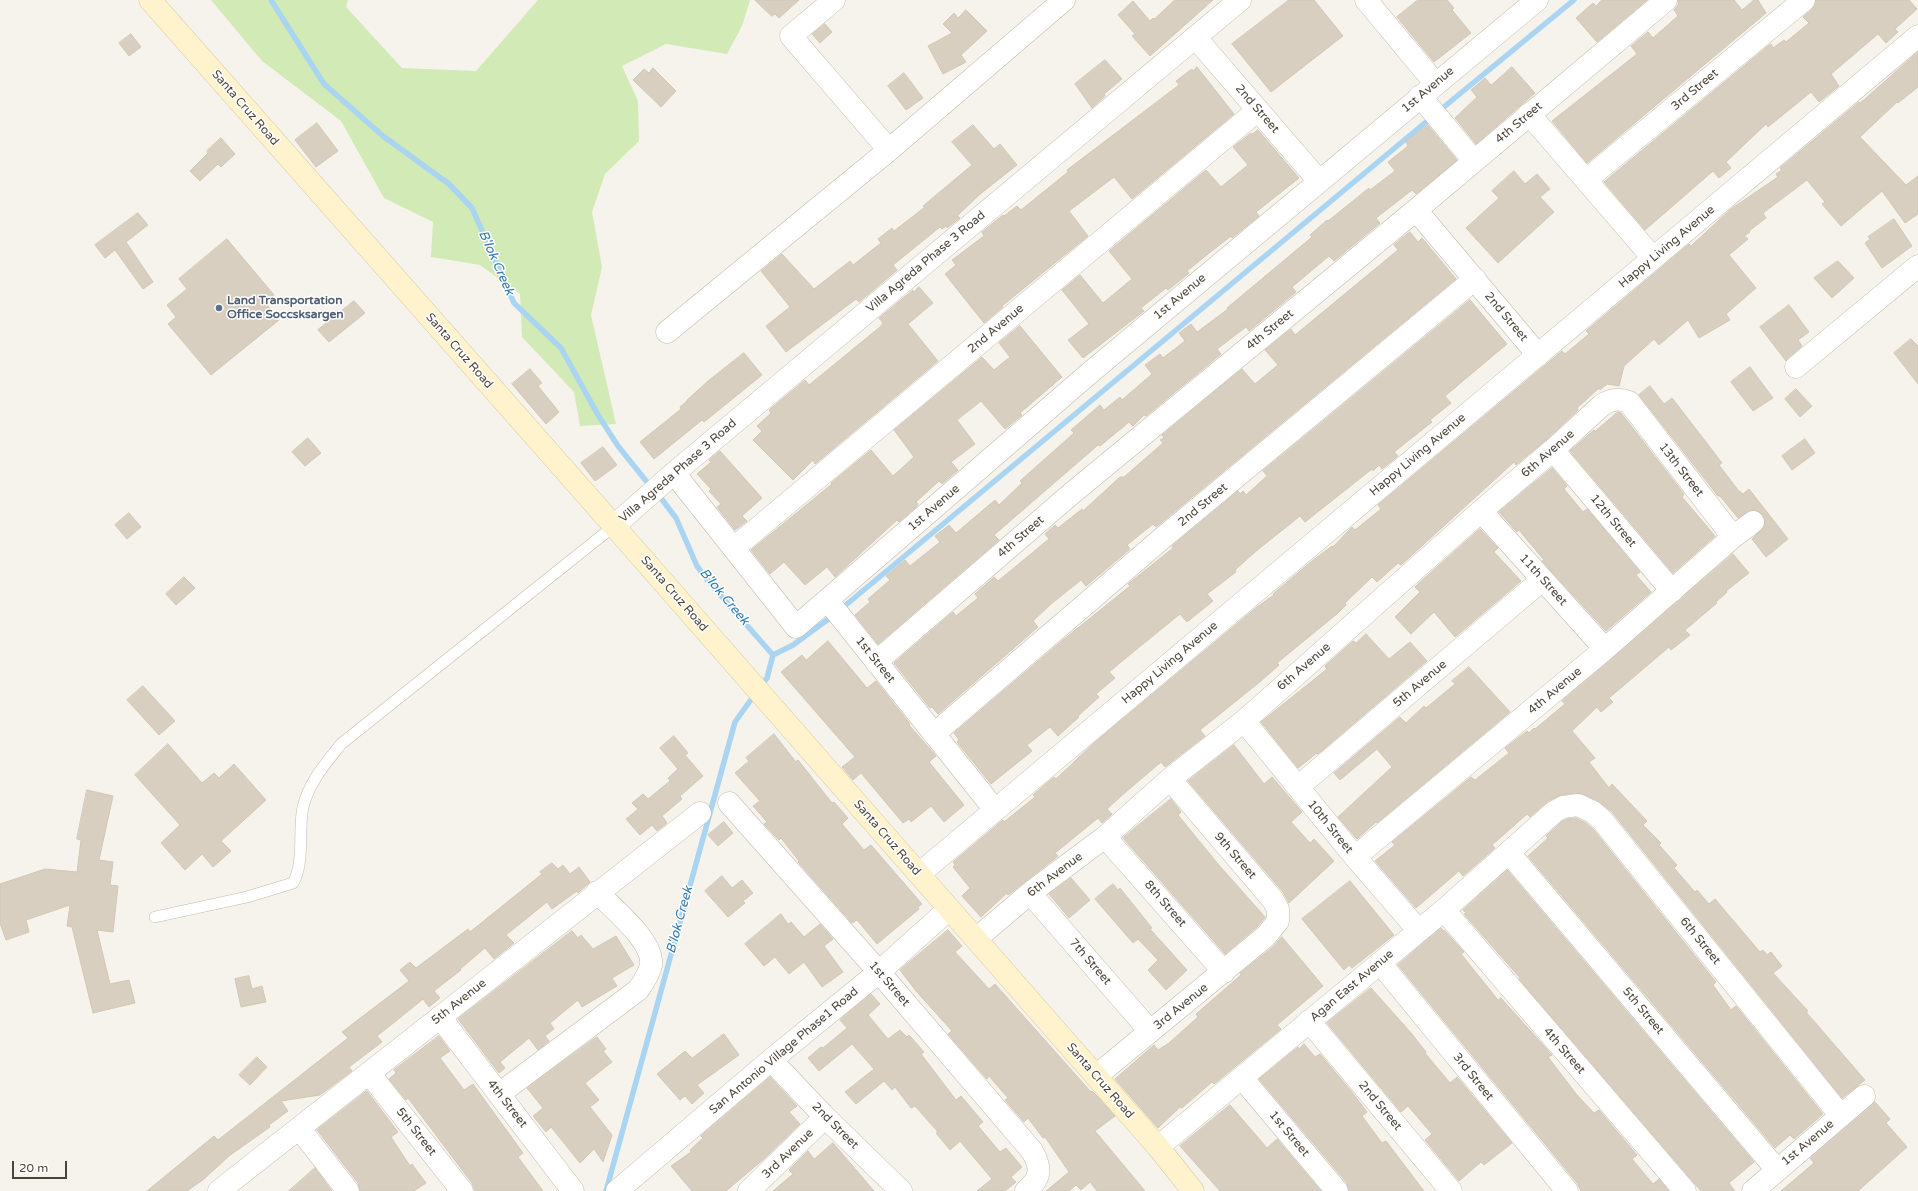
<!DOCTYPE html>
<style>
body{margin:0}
#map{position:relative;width:1918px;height:1191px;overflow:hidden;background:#f6f3ec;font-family:"Varela Round",sans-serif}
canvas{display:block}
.scale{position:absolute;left:12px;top:1161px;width:55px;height:18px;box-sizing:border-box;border:2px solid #4b4439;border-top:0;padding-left:5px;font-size:12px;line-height:14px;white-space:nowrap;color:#4b4439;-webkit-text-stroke:3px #fff;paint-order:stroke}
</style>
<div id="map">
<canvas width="1918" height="1191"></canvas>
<div class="scale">20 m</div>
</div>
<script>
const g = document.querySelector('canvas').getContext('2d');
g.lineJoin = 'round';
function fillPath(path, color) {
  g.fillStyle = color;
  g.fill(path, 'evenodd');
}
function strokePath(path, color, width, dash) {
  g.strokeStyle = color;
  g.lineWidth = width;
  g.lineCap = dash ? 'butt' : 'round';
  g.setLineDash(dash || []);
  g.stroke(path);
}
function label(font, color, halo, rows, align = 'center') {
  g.font = font + ' "Varela Round",sans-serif';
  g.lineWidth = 3;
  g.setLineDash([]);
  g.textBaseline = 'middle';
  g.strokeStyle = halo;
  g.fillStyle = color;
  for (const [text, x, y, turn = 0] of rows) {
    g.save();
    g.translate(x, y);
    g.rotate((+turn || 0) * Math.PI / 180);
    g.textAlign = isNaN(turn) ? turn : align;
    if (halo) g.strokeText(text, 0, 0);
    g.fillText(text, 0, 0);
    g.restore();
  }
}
const green = new Path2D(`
 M211 0H348L346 7 402 68 476 71 538 0H750L742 26 727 54 666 44 622 66 638 101 639 141 605 174 592 212 602 267 591 315 616 424 580 426 574 392 522 337 520 294 480 265 431 257 433 222 384 198 341 121 262 61Z`);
const stream = new Path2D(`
 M271 0 324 84 383 136 449 184 472 208 514 303 561 348 598 415 618 446 651 487
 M1439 111 1574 0
 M657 493 676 518 697 566 708 581 773 655
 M841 609 1432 117
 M773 655 793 645 834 615
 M760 687 767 678 773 655
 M606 1191 735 722 755 694`);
const building = new Path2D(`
 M755 0H799L779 18 775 14 772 16Z
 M1175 0H1213L1150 56 1132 36 1135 34 1118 15 1133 1 1150 21 1153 18 1154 19Z
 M1289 0H1314L1343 36 1271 92 1232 44Z
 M1418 0H1447L1454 8 1452 10 1471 33 1434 62 1397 17Z
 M1602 0H1647L1597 42 1576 18 1593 3 1596 6Z
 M1678 0H1734L1742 10 1754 0H1758L1766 13 1587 163 1552 121 1637 54 1631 46 1648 32 1653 38 1678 16 1674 10 1678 5Z
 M1816 0H1909L1917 9 1895 29 1898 32 1886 43 1878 34 1831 74 1839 86 1819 102 1811 92 1768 127 1766 124 1726 162 1731 168 1719 178 1713 171 1645 230 1604 182 1769 45 1771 44 1773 48 1784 40 1786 42 1809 23 1803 17 1812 9Z
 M966 10 987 31 961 55 966 62 943 74 928 46 952 33 943 24 954 13 958 18Z
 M825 24 832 32 820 43 812 34Z
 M131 34 141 47 129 56 119 43Z
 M1918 52V87L1898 103 1897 102 1860 137 1906 185 1918 176V214L1905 223 1882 191 1841 226 1822 204 1825 202 1807 180 1763 213 1766 218 1749 231 1750 232 1744 236 1748 239 1729 255 1756 288 1726 314 1730 320 1699 338 1688 320 1659 345 1654 339 1624 366 1619 386 1607 384 1600 390 1599 388 1577 408 1578 410 1545 441 1516 465 1514 462 1401 565 1398 563 1377 582 1372 577 1345 603 1346 605 1338 613 1277 663 1279 665 1261 681 1200 730 1205 736 1165 767 1161 762 1120 797 1107 809 1112 814 1102 823 1098 818 1055 853 1058 856 1008 895 1007 893 981 917 962 896 970 888 953 867 955 865 953 862 1003 820 1004 822 1035 797 1033 795 1054 777 1056 779 1095 742 1257 607 1274 595 1273 594 1312 561 1332 546 1333 547 1352 527 1355 530 1381 509 1378 505 1562 351 1565 354 1589 334 1586 331 1689 244 1691 246 1731 209 1778 177 1776 174 1782 170 1780 168 1859 102 1860 103Z
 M1105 60 1122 79 1104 94 1105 96 1092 108 1075 84Z
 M1197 67 1234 114 1132 199 1114 177 1069 211 1088 236 1002 306 1003 307 984 323 945 274 956 265 952 260 984 236 982 232 1003 215 1004 216 1017 206 1021 210 1068 172 1067 170 1179 85 1176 81 1192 69 1193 71Z
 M1512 67 1535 93 1476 144 1455 118 1477 97 1471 90 1485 78 1491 85Z
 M653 68 676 91 661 107 633 80 644 69 649 73Z
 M904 73 923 98 906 110 888 86Z
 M317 123 338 151 316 167 295 140Z
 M973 125 994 149 1000 144 1017 165 979 195 957 216 960 218 947 228 946 226 942 229 940 227 893 265 897 270 859 302 856 299 786 352 766 326 790 307 761 271 782 254 814 289 850 261 853 265 881 243 878 239 892 228 894 231 925 207 923 206 972 165 952 142Z
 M1428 125 1457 160 1416 194 1412 190 1376 218 1380 223 1334 261 1329 256 1292 287 1296 292 1249 331 1246 327 1217 349 1221 354 1146 416 1144 415 1133 426 1129 422 1100 446 1098 445 994 535 999 540 878 644 855 615 870 602 868 599 890 580 886 576 905 560 910 566 940 542 935 536 949 525 956 533 995 500 999 505 1022 483 1020 481 1074 433 1071 430 1100 405 1104 410 1120 397 1122 400 1152 374 1145 365 1160 354 1163 358 1185 341 1179 333 1191 324 1197 332 1228 309 1227 308 1312 237 1310 235 1327 220 1328 221 1369 188 1370 190 1395 171 1388 162 1408 146 1406 142Z
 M1258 130 1299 178 1256 212 1259 216 1232 238 1231 236 1208 254 1187 271 1189 273 1168 290 1166 288 1141 308 1144 311 1083 358 1068 340 1089 324 1062 290 1080 275 1103 303 1132 279 1109 251 1206 170 1221 187 1248 165 1233 147 1251 133 1252 134Z
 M221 138 235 154 221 167 218 164 200 181 190 171 208 153 207 151Z
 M1514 171 1525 184 1537 174 1550 189 1540 197 1554 212 1498 263 1466 228 1499 198 1492 191Z
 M138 213 148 225 126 242 153 282 143 289 115 250 105 258 95 245Z
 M1894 219 1912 246 1882 268 1865 243 1870 239 1868 237Z
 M1410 232 1418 242 1422 238 1456 279 1156 527 1153 524 1127 545 1130 549 1086 586 1081 580 1051 604 1033 621 1038 627 938 714 932 707 930 708 894 663 953 612 956 616 978 598 975 594 994 577 998 581 1049 539 1045 534 1055 525 1058 528 1082 509 1083 511 1120 477H1124L1163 443 1160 440 1164 438 1162 435 1242 369 1255 384 1278 365 1265 350 1291 329 1295 335 1398 250 1394 245Z
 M227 239 274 295 265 302 279 320 211 375 168 324 176 317 167 305 187 289 179 279Z
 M1838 261 1854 278 1832 298 1814 278Z
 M919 287 933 303 908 324 938 361 815 464 813 460 793 480 753 440 762 431 757 426 771 413 769 410 805 380 809 385 880 327 883 323 879 318 913 290 914 292Z
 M1470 300 1507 344 1445 396 1451 403 1430 420 1432 422 1394 452 1398 456 1382 469 1379 465 1373 471 1372 469 1305 522 1300 516 1255 552 1235 570 1236 572 1207 594 1213 601 1187 622 1180 614 1132 653 1109 672 1115 678 1096 694 1099 697 1078 716 1079 717 1058 736 1050 727 1027 745 1032 751 991 784 957 742 959 740 954 733 1063 640 1130 586 1128 584 1173 548 1172 546 1238 491 1240 494 1243 491 1246 495 1267 476 1263 471Z
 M354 301 365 313 329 342 318 330Z
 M1789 305 1809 332 1798 340 1802 346 1786 361 1760 327Z
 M1020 326 1062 377 1020 413 1022 415 1005 429 981 401 957 420 975 444 951 462 958 470 942 484 939 481 916 502 918 504 916 507 899 522 897 520 835 577 827 567 805 585 784 562 770 574 751 550 832 484 831 483 871 450 893 476 914 457 894 430 982 357 994 370 1010 357 999 343Z
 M1911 339 1918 346V384L1894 353Z
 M744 353 762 375 704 422 702 420 654 459 640 442 681 409 680 407 687 401V400L708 381Z
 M1750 367 1773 398 1753 411 1731 382Z
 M530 369 542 383 538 386 559 412 546 424 512 384Z
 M1650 386 1664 404 1672 398 1706 442 1722 463 1719 465 1738 490 1743 494 1749 489 1788 539 1766 557 1752 539 1764 527 1765 521 1763 515 1758 511 1752 510 1738 518 1720 496H1718L1639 395Z
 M1796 389 1812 406 1800 417 1785 399Z
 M1618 412 1621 413 1684 494 1682 497 1715 536 1673 573 1570 451 1594 430 1595 431Z
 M308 438 321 453 305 466 292 452Z
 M1805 439 1815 453 1792 470 1782 456Z
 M603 447 617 465 595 481 581 463Z
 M720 451 762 498 742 516 747 521 735 530 717 507 721 504 709 491 711 489 697 474 711 462 709 460Z
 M1552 468 1567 486 1564 489 1583 512 1587 509 1640 572 1636 575 1651 592 1606 631 1542 561 1544 560 1519 530 1517 532 1499 512Z
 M129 513 141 527 127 539 115 525Z
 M1480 529 1498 548 1494 552 1521 581 1455 637 1434 612 1411 634 1395 617 1420 592 1415 587 1418 584Z
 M1733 554 1749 573 1726 591 1727 592 1716 602 1717 603 1685 630 1690 635 1671 650 1669 647 1609 698 1613 702 1601 712 1597 707 1572 731 1595 758 1589 762 1609 788 1612 784 1647 821 1643 825 1661 843 1659 845 1677 865 1674 868 1695 892 1697 890 1709 904 1715 899 1760 952 1763 950 1767 955 1771 952 1782 966 1773 973 1808 1011 1806 1012 1865 1080 1842 1098 1612 812 1598 801 1583 794 1576 793 1561 795 1548 801 1530 817 1527 814 1492 845 1495 848 1463 876 1459 871 1416 908 1375 861 1395 845 1392 842 1471 777 1475 780 1509 753 1505 748 1527 731 1529 733 1534 728 1535 729 1565 704 1562 701Z
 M184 577 195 588 176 605 166 594Z
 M1366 634 1389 659 1410 642 1427 661 1318 754 1317 753 1298 768 1261 722 1327 669 1325 666 1353 641 1356 643Z
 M828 641 867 688 876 681 910 724 909 725 936 756 929 762 964 805 944 822 931 806 911 822 909 819 903 823 861 773 853 780 842 767 855 757 781 672 802 655 806 660Z
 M1469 667 1510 712 1377 823 1376 822 1357 839 1338 817 1392 767 1377 749 1340 780 1334 773 1400 717 1406 723 1424 706 1426 708 1455 684 1452 681Z
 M143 686 175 721 159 735 127 700Z
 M774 734 796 762 798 760 832 803 834 802 848 818 842 824 864 850 871 845 922 904 918 907 919 909 877 944 857 920 852 923 798 862 799 861 781 838 779 840 764 824 767 822 753 806 760 801 735 773 749 761 746 758Z
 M674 736 688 753 685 755 703 776 680 796 682 799 662 816 667 823 657 831 652 825 640 835 626 819 638 809 632 803 643 794 648 799 670 781 668 778 678 769 660 748Z
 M168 744 202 783 214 773 219 778 234 764 266 800 221 841 231 851 213 867 202 854 185 870 161 843 180 825 135 775Z
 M1234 745 1264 784 1272 777 1302 812 1291 822 1310 843 1314 839 1334 861 1289 903 1283 892 1188 781Z
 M87 790 113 796 99 860 113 862 110 885 118 886 113 932 97 930 110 984 129 980 135 1003 93 1013 72 927 67 926 70 905 26 920 29 932 6 940 0 923V884L45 869 77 872 81 840 77 839Z
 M1171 799 1181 812 1178 815 1218 864 1265 917 1257 927 1225 954 1123 838Z
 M1576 818 1586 823 1593 829 1716 982 1713 985 1731 1010 1736 1006 1823 1114 1794 1139 1790 1135 1775 1148 1528 856 1548 838 1546 836 1561 822 1567 819Z
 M724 822 733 833 718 846 708 835Z
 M552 863 558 869 563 865 570 874 579 867 590 882 578 893 577 891 552 909 547 902 506 935 514 943 494 959 485 948 460 969 461 970 434 991 440 998 429 1007 423 999 396 1021 377 1036 382 1042 349 1067 352 1071 320 1095 281 1101 288 1111 269 1125 270 1127 229 1156 204 1179 187 1191H147L214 1136 218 1140 348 1038 342 1032 409 981 400 970 410 962 416 968 468 929 470 932 542 874 540 872Z
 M1507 870 1754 1162 1729 1183 1735 1191H1701L1519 979 1520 978 1464 914 1466 913 1463 910Z
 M722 876 732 888 742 880 753 893 743 901 745 903 728 917 705 891Z
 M1071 878 1090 900 1069 918 1049 894Z
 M1350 881 1394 935 1352 968 1349 965 1344 970 1302 919Z
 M1113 884 1118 890 1120 888 1152 928 1150 929 1187 970 1166 990 1148 970 1158 960 1138 939 1133 943 1095 899Z
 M781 914 788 924 791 922 804 937 820 924 833 939 824 946 843 972 822 987 804 962 789 974 775 957 764 966 745 944Z
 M1441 928 1443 931 1444 930 1464 952 1461 954 1498 1000 1501 998 1552 1055 1548 1057 1577 1095 1594 1113 1599 1110 1637 1155 1632 1159 1653 1184 1659 1179 1669 1191H1581L1577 1183 1398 965Z
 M948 930 962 946 955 952 989 989 995 984 1091 1092 1092 1091 1097 1096 1115 1116 1095 1131 1145 1191H1097L1090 1182 1081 1190 1076 1185 1069 1191H1046L1069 1172 1045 1137 1043 1138 1028 1118 1024 1122 1005 1100 1008 1098 989 1076 987 1079 948 1034 952 1031 916 991 900 970Z
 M572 931 578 938 581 935 593 949 616 936 634 965 612 978 617 986 582 1007 578 1000 550 1023 554 1029 545 1036 549 1041 538 1050 529 1038 500 1062 505 1068 499 1073 458 1019Z
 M1282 937 1323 986 1277 1025 1281 1029 1214 1084 1212 1082 1182 1108 1180 1107 1158 1128 1115 1079 1154 1045 1158 1050 1169 1043 1198 1017 1196 1014 1241 975 1240 973 1274 946Z
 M249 976 252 989 262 986 266 1002 241 1007 235 979Z
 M1371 988 1412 1034 1426 1052 1425 1053 1450 1083 1457 1077 1512 1143 1484 1165 1481 1162 1459 1181 1425 1140 1432 1134 1408 1106 1401 1112 1327 1023Z
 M871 994 880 1004 868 1015 888 1039 900 1030 907 1037 909 1035 924 1052 921 1054 956 1100 961 1096 983 1122 978 1126 1000 1152 1006 1148 1022 1167 1011 1177 1016 1182 1005 1191H977L992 1179 960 1141 950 1150 936 1133 938 1132 915 1106 911 1108 895 1087 892 1090 884 1081 856 1104 845 1092 874 1069 852 1044 819 1071 808 1058 821 1047 823 1048 847 1028 840 1020Z
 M724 1034 739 1055 697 1085 704 1093 692 1104 685 1096 680 1100 657 1074 685 1051 692 1058Z
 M439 1036 450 1051 440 1058 464 1090 473 1084 523 1153 518 1157 543 1191H475L472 1183 408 1098 406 1100 389 1079 396 1073 394 1070Z
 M597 1037 606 1049 603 1051 612 1062 585 1083 599 1100 590 1107 612 1135 603 1162 594 1149 580 1163 551 1127 546 1132 533 1116 543 1108 527 1088Z
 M1304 1044 1315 1057 1320 1054 1351 1091 1367 1112 1362 1116 1382 1143 1386 1141 1424 1191H1349L1347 1183 1259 1079 1298 1047 1299 1049Z
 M257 1057 267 1067 250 1085 239 1075Z
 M770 1077 797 1106 789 1112 800 1124 765 1158 726 1191H692L671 1166 691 1152 690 1150 703 1138 701 1136Z
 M367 1091 398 1132 391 1137 410 1166 412 1164 426 1183 414 1191H360L358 1183 317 1130Z
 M1875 1102 1890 1119 1886 1123 1907 1147 1858 1191H1781L1814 1163 1810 1158Z
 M1230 1105 1267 1148 1277 1139 1321 1191H1220L1180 1146Z
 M833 1143 874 1191H773L793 1174 789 1170 808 1151 814 1159Z
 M315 1168 332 1191H289Z`);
const lane = new Path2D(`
 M155 917 247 897 293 883C305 862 298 829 303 807 309 782 326 763 341 744L614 526`);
const street = new Path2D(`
 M834 0 791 36 889 150
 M1366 0 1435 83
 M1195 37 1319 181
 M1420 96 1474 161
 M1529 114 1653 258
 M1586 180 1804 0
 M1416 210 1538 355
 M667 332 889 150 1064 0
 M1796 367 1918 266
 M1553 450 1672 591
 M674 473 796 627 1092 371 1537 0
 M1481 511 1605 649
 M614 526 674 473 1240 0
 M734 548 1258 110
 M828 601 995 810
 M876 662 1071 494 1416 210 1666 0
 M1244 721 1355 857 1419 931
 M934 734 1166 535 1475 279
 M1298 787 1542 580
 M729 803 879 972 1032 1151C1042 1169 1041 1178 1026 1191
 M1105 837 1224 972
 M1509 853 1777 1170
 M1355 857 1605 649 1733 537 1753 522
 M919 874 1918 36
 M1030 893 1150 1031
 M1444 910 1685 1191
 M976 939 1030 893 1105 837 1170 779 1244 721 1481 511 1553 450 1602 405C1611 399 1619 398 1629 402L1733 537
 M1380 963 1567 1191
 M440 1017 573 1191
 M1309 1021 1451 1191
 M771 1060 825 1117 901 1191
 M369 1073 462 1191
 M1096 1076 1266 936 1278 921V909L1273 900 1170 779
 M1242 1078 1337 1191
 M499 1094 638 990C643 983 649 975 651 965 654 941 613 909 597 892
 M299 1128 348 1191
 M1158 1147 1444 910 1554 812 1563 807 1578 805 1593 812 1602 820 1841 1116
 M219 1191 700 813
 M617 1191 771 1060 879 972 949 909
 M749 1191 825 1117
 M1753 1191 1864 1096`);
const secondary = new Path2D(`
 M150 0 614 526 1158 1147 1193 1191`);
const markers = [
 [219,308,4,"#5c6f8a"]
];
const streetNames = [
 ["1st Avenue",1428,90,-40],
 ["3rd Street",1695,90,-40],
 ["Santa Cruz Road",245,108,49],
 ["2nd Street",1257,109,49],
 ["4th Street",1519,123,-40],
 ["Happy Living Avenue",1667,247,-40],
 ["Villa Agreda Phase 3 Road",926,262,-40],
 ["1st Avenue",1180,297,-40],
 ["2nd Street",1506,317,50],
 ["2nd Avenue",996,329,-40],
 ["4th Street",1270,330,-39],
 ["Santa Cruz Road",459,351,49],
 ["6th Avenue",1548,454,-41],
 ["Happy Living Avenue",1418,455,-40],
 ["13th Street",1681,470,52],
 ["Villa Agreda Phase 3 Road",678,471,-41],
 ["2nd Street",1203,505,-40],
 ["1st Avenue",934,508,-41],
 ["12th Street",1613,521,50],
 ["4th Street",1021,537,-41],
 ["11th Street",1543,580,48],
 ["Santa Cruz Road",674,594,49],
 ["1st Street",875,660,51],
 ["Happy Living Avenue",1170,663,-40],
 ["6th Avenue",1304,667,-41],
 ["5th Avenue",1420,684,-40],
 ["4th Avenue",1555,691,-40],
 ["10th Street",1330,827,51],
 ["Santa Cruz Road",887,838,49],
 ["9th Street",1235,856,49],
 ["6th Avenue",1055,875,-37],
 ["8th Street",1165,904,49],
 ["6th Street",1700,941,51],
 ["7th Street",1090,962,49],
 ["1st Street",889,984,49],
 ["Agan East Avenue",1352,986,-40],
 ["5th Avenue",459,1002,-38],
 ["3rd Avenue",1181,1007,-39],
 ["5th Street",1643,1011,50],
 ["San Antonio Village Phase1 Road",784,1051,-40],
 ["4th Street",1564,1051,49],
 ["3rd Street",1473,1077,51],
 ["Santa Cruz Road",1100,1081,49],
 ["4th Street",507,1104,52],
 ["2nd Street",1380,1106,50],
 ["2nd Street",835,1126,45],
 ["5th Street",416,1132,52],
 ["1st Street",1289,1134,50],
 ["1st Avenue",1808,1143,-40],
 ["3rd Avenue",788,1154,-44]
];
const serviceNames = [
 ["Land Transportation",227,301],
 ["Office Soccsksargen",227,315]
];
const waterNames = [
 ["B'lok Creek",496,263,66],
 ["B'lok Creek",724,597,50],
 ["B'lok Creek",680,920,-75]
];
fillPath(green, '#d2eab5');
strokePath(stream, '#a9d4f2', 5.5);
fillPath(building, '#d8cfc1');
strokePath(building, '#d3c7b4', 1);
strokePath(lane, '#c2bbae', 12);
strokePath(street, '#c2bbae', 23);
strokePath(secondary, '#d6c79b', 23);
strokePath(lane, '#fff', 11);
strokePath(street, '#fff', 22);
strokePath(secondary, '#fff3cd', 22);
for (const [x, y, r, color] of markers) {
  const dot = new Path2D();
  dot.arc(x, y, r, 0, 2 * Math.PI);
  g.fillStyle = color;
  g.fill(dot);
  strokePath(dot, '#fff', 1.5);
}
label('12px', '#4b4439', '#fff', streetNames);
label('bold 12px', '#4e5e75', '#fff', serviceNames, 'left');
label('italic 13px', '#2e7ab2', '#fff', waterNames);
</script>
